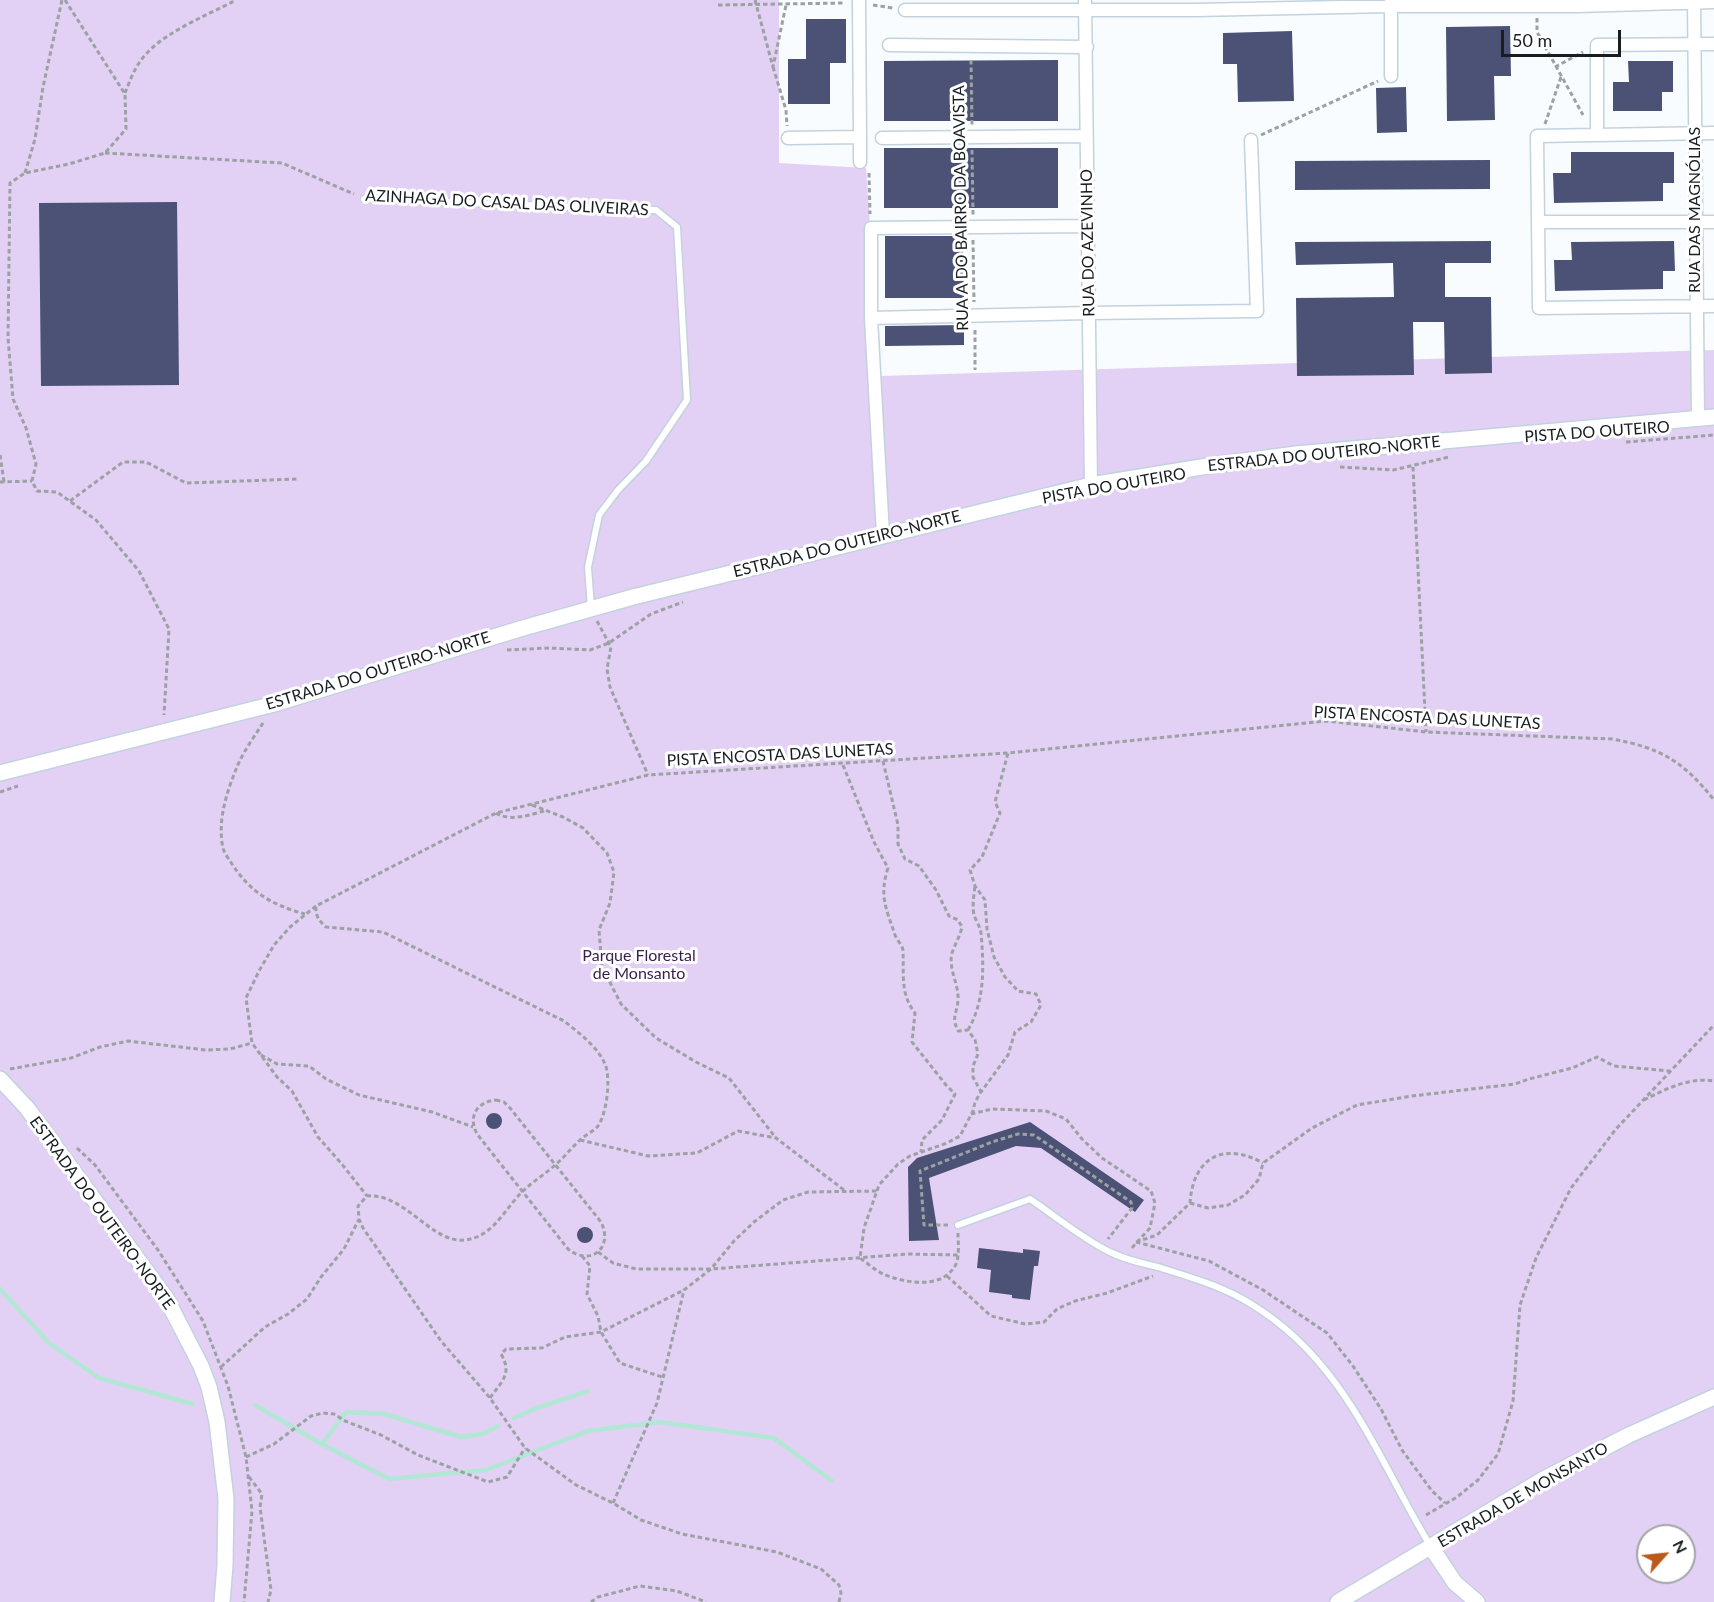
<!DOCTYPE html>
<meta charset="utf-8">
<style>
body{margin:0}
#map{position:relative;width:1714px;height:1602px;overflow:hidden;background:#f8fcfe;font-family:Lato,sans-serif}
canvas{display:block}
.north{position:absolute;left:1636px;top:1524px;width:60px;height:60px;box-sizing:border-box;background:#fff;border:2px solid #a2a5a6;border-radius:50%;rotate:63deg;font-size:16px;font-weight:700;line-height:24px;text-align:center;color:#171d21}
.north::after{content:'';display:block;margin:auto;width:21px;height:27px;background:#bc5a1b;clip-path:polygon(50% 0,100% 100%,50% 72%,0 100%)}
.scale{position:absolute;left:1501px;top:30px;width:120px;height:27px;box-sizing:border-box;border:3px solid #171d21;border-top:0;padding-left:8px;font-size:18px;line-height:21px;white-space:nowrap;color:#171d21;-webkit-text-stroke:4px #fff;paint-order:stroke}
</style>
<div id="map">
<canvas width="1714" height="1602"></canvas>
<div class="north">N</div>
<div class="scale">50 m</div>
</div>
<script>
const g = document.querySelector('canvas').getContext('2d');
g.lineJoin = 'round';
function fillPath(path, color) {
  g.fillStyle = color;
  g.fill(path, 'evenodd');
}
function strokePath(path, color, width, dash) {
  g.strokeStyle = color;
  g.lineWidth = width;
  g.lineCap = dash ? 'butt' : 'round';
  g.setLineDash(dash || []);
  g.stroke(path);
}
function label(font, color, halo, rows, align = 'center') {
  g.font = font + ' Lato,sans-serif';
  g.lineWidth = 6;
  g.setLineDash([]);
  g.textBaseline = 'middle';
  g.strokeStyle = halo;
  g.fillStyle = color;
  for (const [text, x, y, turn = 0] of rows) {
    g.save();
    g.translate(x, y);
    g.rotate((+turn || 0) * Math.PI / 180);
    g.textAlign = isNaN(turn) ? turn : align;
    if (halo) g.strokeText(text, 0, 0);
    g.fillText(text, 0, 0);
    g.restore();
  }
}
const green = new Path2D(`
 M0 0H779V163L866 168 881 376 1714 350V1602H0ZM1648 1536H1684V1572H1648Z`);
const stream = new Path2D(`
 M0 1289 49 1343 99 1378 193 1404
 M255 1405 318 1442 389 1479 486 1470 588 1431 660 1422 774 1438 832 1481
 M514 1418 534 1409 588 1391
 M322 1444 346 1412 384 1414 461 1437 482 1434 498 1426`);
const building = new Path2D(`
 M806 19H846V63H830V104H788V59H806Z
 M1510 26 1511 76H1494L1495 120 1447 121 1446 27Z
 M1292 31 1294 101 1238 102 1237 64H1223V33Z
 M1058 60V121H884V61Z
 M1628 61H1673V92H1662V111H1613V82H1629Z
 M1406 87 1407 132 1377 133 1376 88Z
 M884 148H1058V208H884Z
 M1571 152H1674V183H1663V201L1554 203 1553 173H1571Z
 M1490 160V189L1295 190V161Z
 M177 202 179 385 41 386 39 203Z
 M885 236H963L964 298H885Z
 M1491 241V263H1445V297H1491L1492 373 1445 374 1444 322H1413L1414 375 1297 376 1296 298 1394 297 1393 263 1296 265 1295 242Z
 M1674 241 1675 271H1663V289L1555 291 1554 260H1572L1571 242Z
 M964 325V345L885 346V326Z
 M486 1121a8 8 0 1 1 16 0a8 8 0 1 1-16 0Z
 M1030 1122 1144 1200 1135 1212 1041 1148 1016 1146 929 1178 939 1240 909 1241 908 1167 917 1158Z
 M577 1235a8 8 0 1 1 16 0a8 8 0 1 1-16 0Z
 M979 1248 1023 1253V1249L1040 1251 1038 1266H1034L1030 1300 1012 1298V1295L989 1292 991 1270 977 1268Z`);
const path = new Path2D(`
 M65 0 125 94 126 129 105 153 69 164 25 173 10 183 8 338 13 399 26 428 36 464 32 481 37 491 57 492 96 520 139 571 169 629 164 715
 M755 0 773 67 786 5
 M718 5 845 3
 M873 5 893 8
 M1537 18V32L1583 115
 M971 60 972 125
 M773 67 786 110 787 126
 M1555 67 1583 52
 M125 93C129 83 133 72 139 63 158 34 204 17 234 1
 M1545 124 1561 77
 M1261 135 1378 81
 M972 150 973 215
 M105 153 282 163 354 194
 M25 173 35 139 43 87 62 0
 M869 173 870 214
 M973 240 974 302
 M975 330V370
 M1626 442 1714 435
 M0 455 4 482
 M1340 467 1393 470 1449 457
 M1413 467 1426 732
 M0 482 32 481
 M70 501 123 462H146L186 483 298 479
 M597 621 611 647 607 669 610 687 648 775
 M507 650 549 648 590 650 609 643 651 614 683 602
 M263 723C254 737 243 752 237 767 227 791 217 821 223 848 224 853 229 859 232 864 251 893 272 905 305 914
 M883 761 898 825V844L905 859 919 866 936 890 949 916 958 920 962 927C960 936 955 944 952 953 948 969 959 984 958 1000 957 1015 951 1016 958 1031L968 1030 975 1040 978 1054 973 1066V1077L981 1092
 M843 765 874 842 888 868C879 896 886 908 895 935 897 941 903 945 903 951 904 973 900 994 915 1013L912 1042 946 1085 955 1094 942 1120 922 1140 921 1152
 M0 792 18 786
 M532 805 563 817 583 828 607 853 614 872 610 903 599 930 602 967 621 1004 656 1038 696 1062 729 1078 776 1138
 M496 813C510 822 529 815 544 811
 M316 906 290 927 274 945 259 971 246 998 252 1043 277 1077 292 1091 318 1137 341 1163 367 1196
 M968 1030C985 1001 984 966 981 933 980 926 976 921 974 915 972 906 974 895 975 886
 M261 1055 277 1064 309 1066 326 1079 359 1095 432 1112 473 1127
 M10 1069 71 1058 100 1047 128 1041 206 1050 230 1049 252 1043
 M496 1100 504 1102 510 1108 601 1222C614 1248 590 1267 568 1249L477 1134C468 1117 476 1102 496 1100Z
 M1644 1100C1666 1089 1689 1077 1714 1081
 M971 1114 992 1109 1046 1111 1066 1119 1082 1139 1102 1158 1151 1191 1155 1203 1150 1228 1130 1250
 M580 1140 648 1156 697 1153 738 1131 776 1138 844 1190
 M77 1148 95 1165 158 1250 203 1321 228 1386 246 1457 252 1511 244 1602
 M1190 1203 1208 1208 1228 1205 1245 1195 1259 1179 1263 1163 1312 1128 1357 1105 1412 1096 1515 1084 1529 1079 1572 1068 1597 1057 1614 1066 1670 1071
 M948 1225H924L920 1171 992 1142 1018 1134 1034 1135 1131 1202 1132 1208 1108 1239
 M958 1233C958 1243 960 1257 955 1266 941 1290 904 1283 883 1274 875 1270 867 1263 860 1258L864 1228 879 1185 898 1164 910 1156 947 1143 960 1136 973 1111 975 1102 981 1092 1008 1055 1015 1032 1031 1022 1041 1005 1036 994 1018 991 1005 977 994 957 987 929 985 900 975 886 970 870 982 857 1000 813 995 802 1008 753
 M1136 1242 1209 1261 1263 1290 1327 1333 1353 1366 1381 1409 1402 1450 1432 1491 1445 1503
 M1136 1242 1157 1235 1190 1203C1193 1158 1223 1141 1263 1163
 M598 1252 613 1263 636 1269H711L908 1254 958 1255
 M582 1256 590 1266 587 1294 598 1316 601 1332 620 1363 662 1377
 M947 1276 991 1316 1025 1324 1044 1322 1057 1309 1075 1301 1107 1293 1153 1276
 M221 1367 265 1327 288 1314 307 1299 321 1277 344 1249 359 1219
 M490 1398C501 1382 513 1374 501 1354L506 1349 542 1348 565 1337 601 1332 684 1290
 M246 1457 274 1444 311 1416 323 1413 334 1414 345 1421 381 1435 418 1455 488 1482 507 1477 525 1448
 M249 1477 262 1494 260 1507 271 1590 268 1602
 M613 1503 657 1403 684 1290 711 1269 734 1241 754 1222 783 1200 808 1192 878 1191
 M1426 1515 1457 1497 1478 1480 1498 1454 1513 1401 1520 1305 1536 1258 1571 1188 1616 1129 1714 1025
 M591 1602 598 1597 640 1586 677 1591 706 1602
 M839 1602 841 1593 839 1585 821 1569 777 1552 682 1534 641 1520 613 1503 576 1485 525 1448 490 1398 441 1341 363 1228 359 1219 358 1206 367 1196C405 1193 431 1243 464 1240 492 1238 504 1210 522 1192 532 1182 544 1175 554 1166 564 1158 571 1148 580 1140 585 1135 594 1131 598 1126 607 1113 611 1078 605 1064 597 1046 579 1033 564 1021L383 932 326 927C319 921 315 915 316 906L496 813 648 775 1008 753 1327 721 1426 732 1612 739C1661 748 1683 761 1714 800`);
const service = new Path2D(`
 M364 199 656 210 677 227 687 400 646 461 618 490 599 515 588 567 591 608
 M958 1225 1030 1199C1054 1215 1084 1240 1110 1252 1125 1260 1142 1263 1158 1267 1189 1277 1223 1286 1251 1304 1345 1361 1377 1458 1431 1547`);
const minor = new Path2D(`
 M1085 0 1091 485
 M1391 0V76
 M1694 0 1698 419
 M905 10H1195L1391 6H1577L1714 2
 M889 45 1087 47
 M1714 133 1537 136 1539 308 1714 306
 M1597 134V45L1714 44
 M788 138 860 137 859 0
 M882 138 1086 136
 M860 162V137
 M1538 222H1714
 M871 318 1088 313 1257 311 1251 140
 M883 535 871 318V228L1087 226`);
const tertiary = new Path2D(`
 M0 773 274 704 523 628 633 597 1091 485 1214 465 1296 454 1714 417
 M0 1079 27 1108 166 1298 201 1366 209 1387 217 1422 226 1499 225 1565 222 1602
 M1431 1547 1455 1583 1477 1602
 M1338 1602 1542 1480 1629 1435 1714 1397`);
const streetNames = [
 ["AZINHAGA DO CASAL DAS OLIVEIRAS",507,203,3],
 ["RUA A DO BAIRRO DA BOAVISTA",961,208,-91],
 ["RUA DAS MAGNÓLIAS",1695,210,-90],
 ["RUA DO AZEVINHO",1088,243,-91],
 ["PISTA DO OUTEIRO",1597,432,-4],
 ["ESTRADA DO OUTEIRO-NORTE",1324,454,-6],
 ["PISTA DO OUTEIRO",1114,486,-10],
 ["ESTRADA DO OUTEIRO-NORTE",847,544,-14],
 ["ESTRADA DO OUTEIRO-NORTE",378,671,-17],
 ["PISTA ENCOSTA DAS LUNETAS",1427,718,3],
 ["PISTA ENCOSTA DAS LUNETAS",780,755,-3],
 ["ESTRADA DO OUTEIRO-NORTE",102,1213,54],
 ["ESTRADA DE MONSANTO",1523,1495,-30]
];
const parkNames = [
 ["Parque Florestal",639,956],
 ["de Monsanto",639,974]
];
fillPath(green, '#e3d1f5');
strokePath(stream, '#b2e6d5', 4.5);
fillPath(building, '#4b5275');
strokePath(service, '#c2d2df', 9);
strokePath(minor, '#c2d2df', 15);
strokePath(tertiary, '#c2d2df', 18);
strokePath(path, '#9ca1a4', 3, [4.5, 3]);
strokePath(service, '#fff', 6);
strokePath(minor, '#fff', 12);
strokePath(tertiary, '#fff', 15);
label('16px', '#171d21', '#fff', streetNames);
label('16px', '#381d4d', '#fff', parkNames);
</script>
